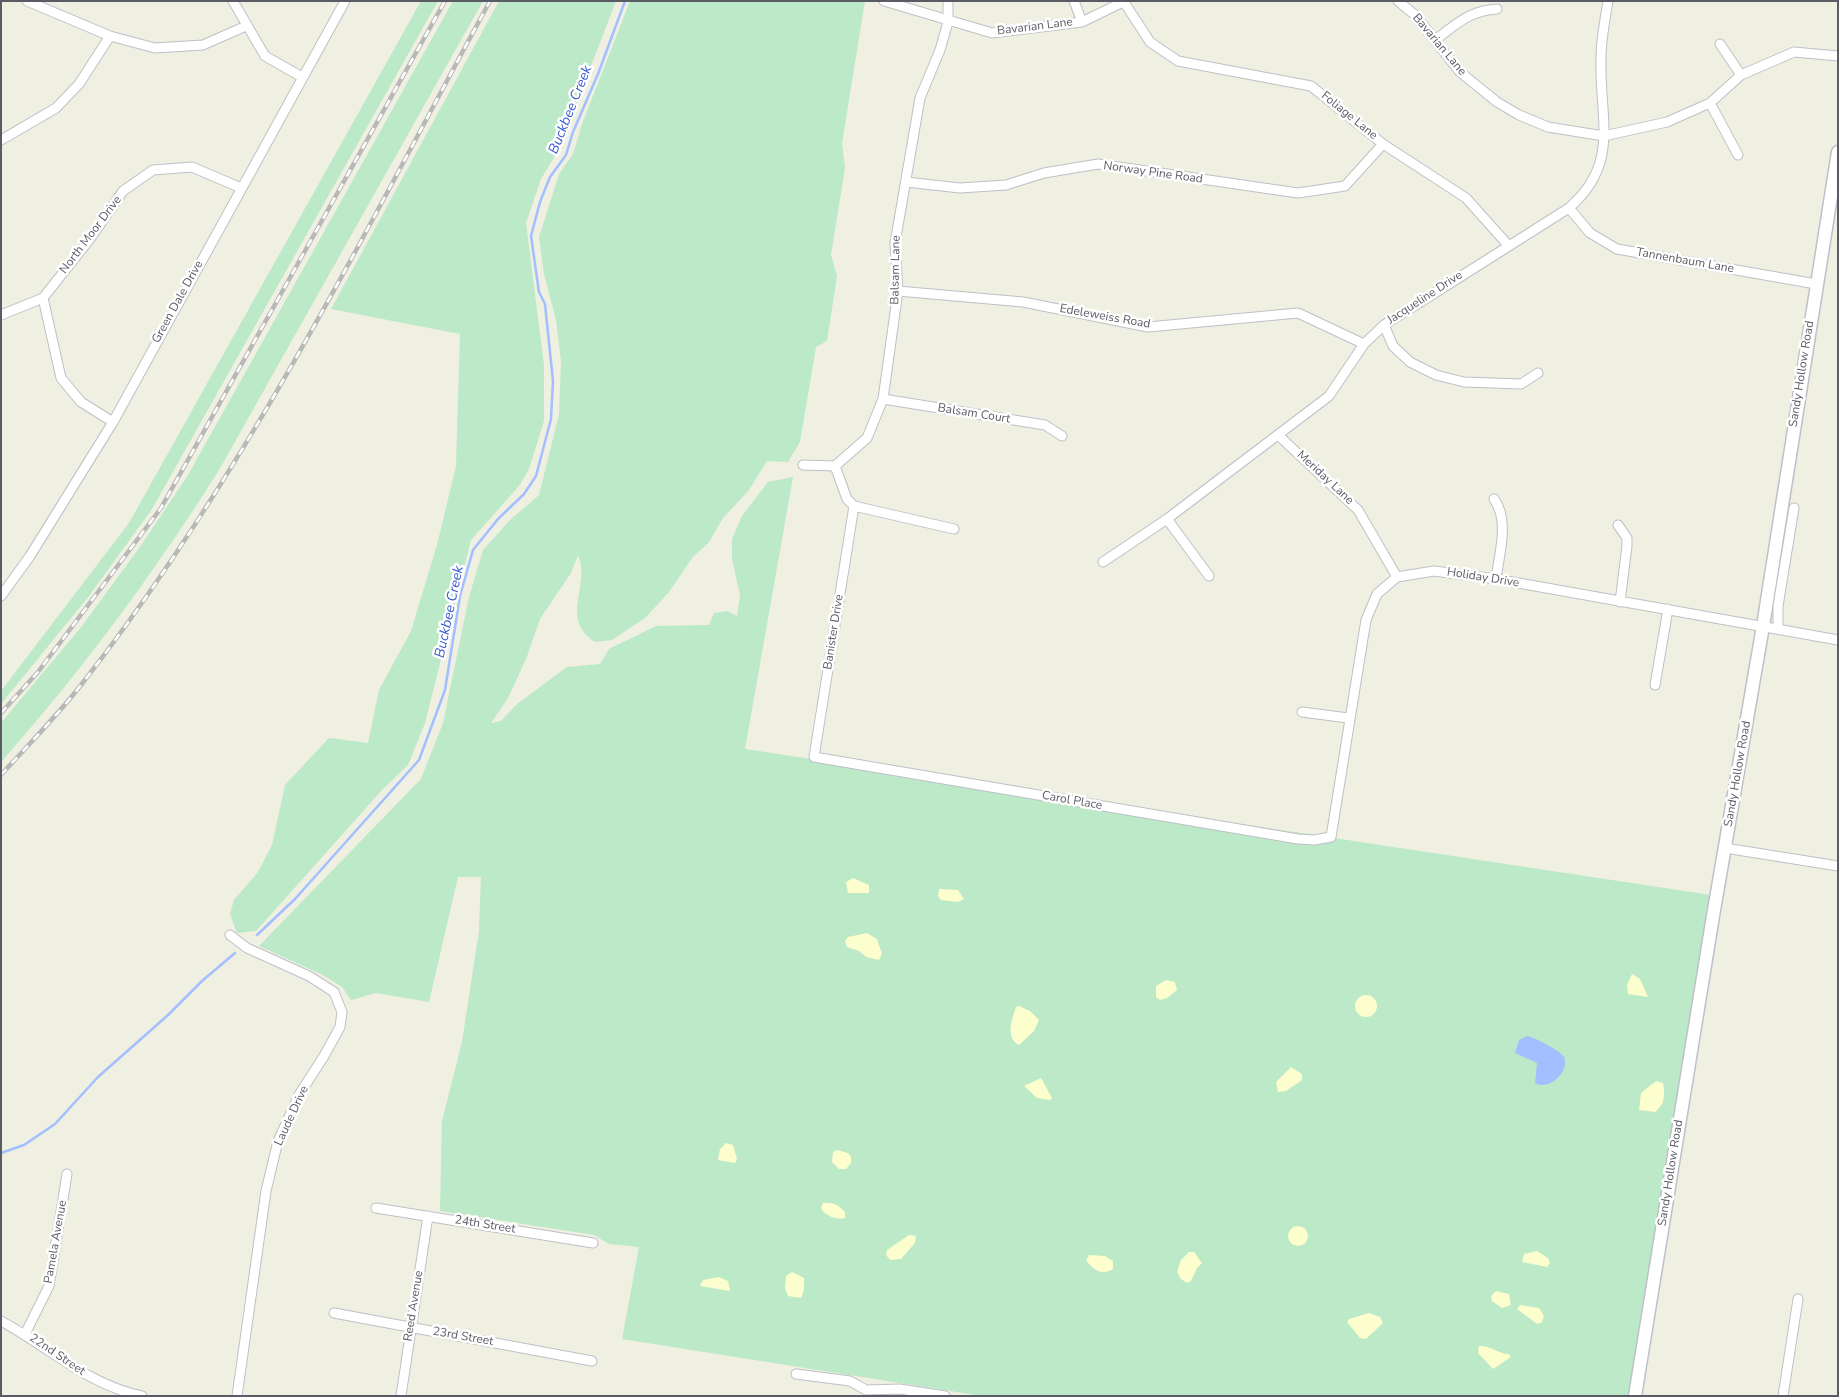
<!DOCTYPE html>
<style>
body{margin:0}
#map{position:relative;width:1839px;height:1397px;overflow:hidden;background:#efefe2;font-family:"Nunito Sans",sans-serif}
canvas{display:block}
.frame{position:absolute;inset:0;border:2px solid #5a5c65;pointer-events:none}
</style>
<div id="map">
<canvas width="1839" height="1397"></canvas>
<div class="frame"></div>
</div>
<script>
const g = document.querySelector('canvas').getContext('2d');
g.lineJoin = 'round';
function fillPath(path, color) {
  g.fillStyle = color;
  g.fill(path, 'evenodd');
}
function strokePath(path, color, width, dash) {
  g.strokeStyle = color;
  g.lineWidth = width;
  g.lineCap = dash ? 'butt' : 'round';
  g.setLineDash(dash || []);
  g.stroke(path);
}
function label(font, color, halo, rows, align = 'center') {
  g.font = font + ' "Nunito Sans",sans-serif';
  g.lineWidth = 5;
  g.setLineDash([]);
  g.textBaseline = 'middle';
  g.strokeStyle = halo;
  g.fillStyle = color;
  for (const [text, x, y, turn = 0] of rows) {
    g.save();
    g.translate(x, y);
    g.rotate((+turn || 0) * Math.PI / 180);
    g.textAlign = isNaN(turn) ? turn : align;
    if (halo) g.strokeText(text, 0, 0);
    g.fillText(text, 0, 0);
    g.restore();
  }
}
const green = new Path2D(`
 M421 1H438L152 509 89 596 1 704V691L129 523Z
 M453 1H483L219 470C154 573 82 671 1 762V723L82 626 142 544 188 475Z
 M499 1H616L559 149 541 179 526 223 544 365V421L529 469 519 486 471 540 425 723 408 765 382 790 256 931 237 933 230 914 234 900 258 872 272 845 285 785 329 738 368 743 379 690 411 631 437 545 456 466 460 334 331 309Z
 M630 1H865L842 143 845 168 831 255 837 276 827 341 816 347 800 442 788 462 767 461 749 490 723 518 709 542 692 558 669 592 645 618 612 640 595 642C559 619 591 586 578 555L571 573 540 619 526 659 508 698 491 723 501 721 517 704 567 667 600 664 609 649 656 626 709 625 714 613 727 611 737 616 740 595 732 559V539L742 516 768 482 793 477 745 749 1711 895 1633 1396H982L622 1339 639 1247 609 1244 594 1235 440 1211 442 1121 462 1042 479 931 481 877H458L429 1002 376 993 351 1000 342 987 323 975 259 946 421 779 443 723 469 597 483 550 511 519 539 495 559 414 561 361 556 320 544 274 539 237 559 174 573 154 582 124Z`);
const sand = new Path2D(`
 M853 878 869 885V893H848L846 882Z
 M939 889 958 890 964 899 958 902 941 900 938 896Z
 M867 933 877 939 882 954 879 960 866 957 859 951 847 947 845 941 848 937Z
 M1632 974 1640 979 1648 997 1628 994 1627 985Z
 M1166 980 1175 982 1177 990 1167 998 1160 1000 1156 997V986Z
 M1355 1006a11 11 0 1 1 22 0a11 11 0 1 1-22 0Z
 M1019 1006 1030 1011 1039 1020 1034 1031 1019 1045C1005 1038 1012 1019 1016 1007Z
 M1291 1067 1302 1074V1080L1286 1091 1278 1092 1276 1082Z
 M1041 1078 1052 1098 1050 1100 1037 1098 1024 1086Z
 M1656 1081 1663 1083C1665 1095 1665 1104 1655 1112L1639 1110 1641 1093Z
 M726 1143 733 1145 737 1159 735 1163 718 1160 720 1149Z
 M837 1150 848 1153 851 1157V1163L846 1169H839L832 1162 833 1152Z
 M823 1203C832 1202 839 1205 845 1212V1218C837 1220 825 1216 821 1208Z
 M1288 1236a10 10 0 1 1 20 0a10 10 0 1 1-20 0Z
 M909 1235 916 1236 915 1243 901 1259 890 1260 886 1255 887 1250Z
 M1537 1251 1548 1258 1550 1263 1547 1267 1522 1262 1524 1254Z
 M1189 1252H1194L1202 1263 1197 1268 1191 1281 1187 1283 1181 1279 1177 1272 1181 1260Z
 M1089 1255 1105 1256 1113 1261V1269C1102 1276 1093 1270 1086 1260Z
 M792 1272 804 1278V1290L801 1298 788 1296 785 1288 786 1276Z
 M719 1277 728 1281 730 1291 700 1286 703 1280Z
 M1496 1291 1509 1294 1511 1305 1502 1308 1492 1301 1491 1296Z
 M1520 1305 1539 1308 1544 1316 1542 1322 1537 1324 1517 1309Z
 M1369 1313 1380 1317 1383 1323 1366 1339 1360 1338 1347 1322 1349 1319Z
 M1479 1346C1490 1345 1498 1354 1509 1354L1511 1357 1493 1369 1478 1353Z`);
const water = new Path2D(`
 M1527 1036C1534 1037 1561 1051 1564 1057 1570 1072 1549 1091 1535 1083L1537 1063 1515 1053 1519 1040Z`);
const stream = new Path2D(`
 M257 935 295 899 419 760 445 690 460 596 473 550 498 519 524 494 536 476 551 419 553 381 545 304 539 292 531 236 540 202 550 177 566 155 573 132 598 74 625 1
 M1 1153 24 1145 55 1124 98 1077 168 1015 202 981 235 953`);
const street = new Path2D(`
 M27 1 110 36 155 48 203 45 246 26
 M233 1 265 56 302 77
 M884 1 992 33 1082 22 1125 1
 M1074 1 1082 22
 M1398 1 1415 15 1460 72 1497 102 1519 115 1548 127 1604 136 1667 122 1710 103 1741 75 1794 52 1838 56
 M1124 2 1150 42 1178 61 1311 86 1383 144 1466 198 1508 245
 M1435 40C1457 24 1468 11 1497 9
 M1720 44 1741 75
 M1710 103 1738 155
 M1 140 56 108 79 84 110 36
 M906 182 960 188 1006 185 1044 173 1098 164 1298 193 1345 186 1383 144
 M1569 208 1590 233 1617 249 1816 284
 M898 291 1023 302 1148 327 1298 313 1364 344
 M43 298 61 378 81 402 113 422
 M1 315 43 298 89 240 123 191 153 170 192 167 241 188
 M1384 325 1393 346 1410 362 1436 375 1464 382 1521 384 1538 373
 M883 399 1045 425 1062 436
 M1278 435 1358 510 1397 577
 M803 465 835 466 867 438 883 399 898 291 895 243 920 98 940 50 948 22V1
 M835 466 847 499 854 506 954 529
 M1494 499C1510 521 1499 554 1496 579
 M854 506 814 757 1298 839 1314 840 1331 837 1366 620 1377 594 1397 577 1434 571 1496 579 1838 640
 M1167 519 1209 576
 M1618 525 1627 538V546L1620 602
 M1103 562 1167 519 1329 396 1364 344 1384 325 1569 208C1621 163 1599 118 1601 58 1601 39 1605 20 1608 1
 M1 596 30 556 113 422 345 1
 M1778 629V606L1794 508
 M1655 685 1668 609
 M1302 712 1348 718
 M1725 848 1838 866
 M230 935 247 948 309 976 334 992 342 1012 340 1027 324 1056 299 1095 278 1141 266 1191 237 1396
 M376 1208 593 1243
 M334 1313 592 1361
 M1 1321C49 1347 88 1385 142 1396
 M25 1334 49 1286 67 1174
 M796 1374 850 1381 866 1390 900 1389 945 1396
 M401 1396 428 1216
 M1783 1396 1798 1299`);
const secondary = new Path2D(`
 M1635 1396 1713 916 1763 626 1838 152`);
const rail = new Path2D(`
 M1 713 38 672 161 508 445 1
 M1 775C28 745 57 716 81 685 244 477 364 233 490 1`);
const streetNames = [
 ["Bavarian Lane",1035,27,-7],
 ["Bavarian Lane",1439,45,50],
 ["Foliage Lane",1349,116,39],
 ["Norway Pine Road",1153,173,8],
 ["North Moor Drive",91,235,-53],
 ["Tannenbaum Lane",1685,261,10],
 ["Balsam Lane",896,270,-89],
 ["Jacqueline Drive",1425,298,-33],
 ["Green Dale Drive",178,302,-61],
 ["Edeleweiss Road",1105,317,10],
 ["Sandy Hollow Road",1802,374,-81],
 ["Balsam Court",974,414,9],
 ["Meriday Lane",1325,478,43],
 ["Holiday Drive",1483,578,9],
 ["Banister Drive",834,632,-81],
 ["Sandy Hollow Road",1738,774,-80],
 ["Carol Place",1072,801,10],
 ["Laude Drive",292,1116,-65],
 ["Sandy Hollow Road",1671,1173,-81],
 ["24th Street",485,1225,9],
 ["Pamela Avenue",56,1242,-80],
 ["Reed Avenue",414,1306,-81],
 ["23rd Street",463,1337,10],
 ["22nd Street",57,1355,34]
];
const waterNames = [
 ["Buckbee Creek",571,110,-68],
 ["Buckbee Creek",450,612,-78]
];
fillPath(green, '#bce9c7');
fillPath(sand, '#fdfece');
fillPath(water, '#a2bfff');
strokePath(stream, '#a2bfff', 2.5);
strokePath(street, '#bfc0c7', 11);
strokePath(secondary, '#bfc0c9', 15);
strokePath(street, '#fff', 9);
strokePath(secondary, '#fff', 12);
strokePath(rail, '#b8b8b9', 4.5);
strokePath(rail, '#fff', 2.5, [8]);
label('12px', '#5a5c65', '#fff', streetNames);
label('italic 14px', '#385ccf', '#fff', waterNames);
</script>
